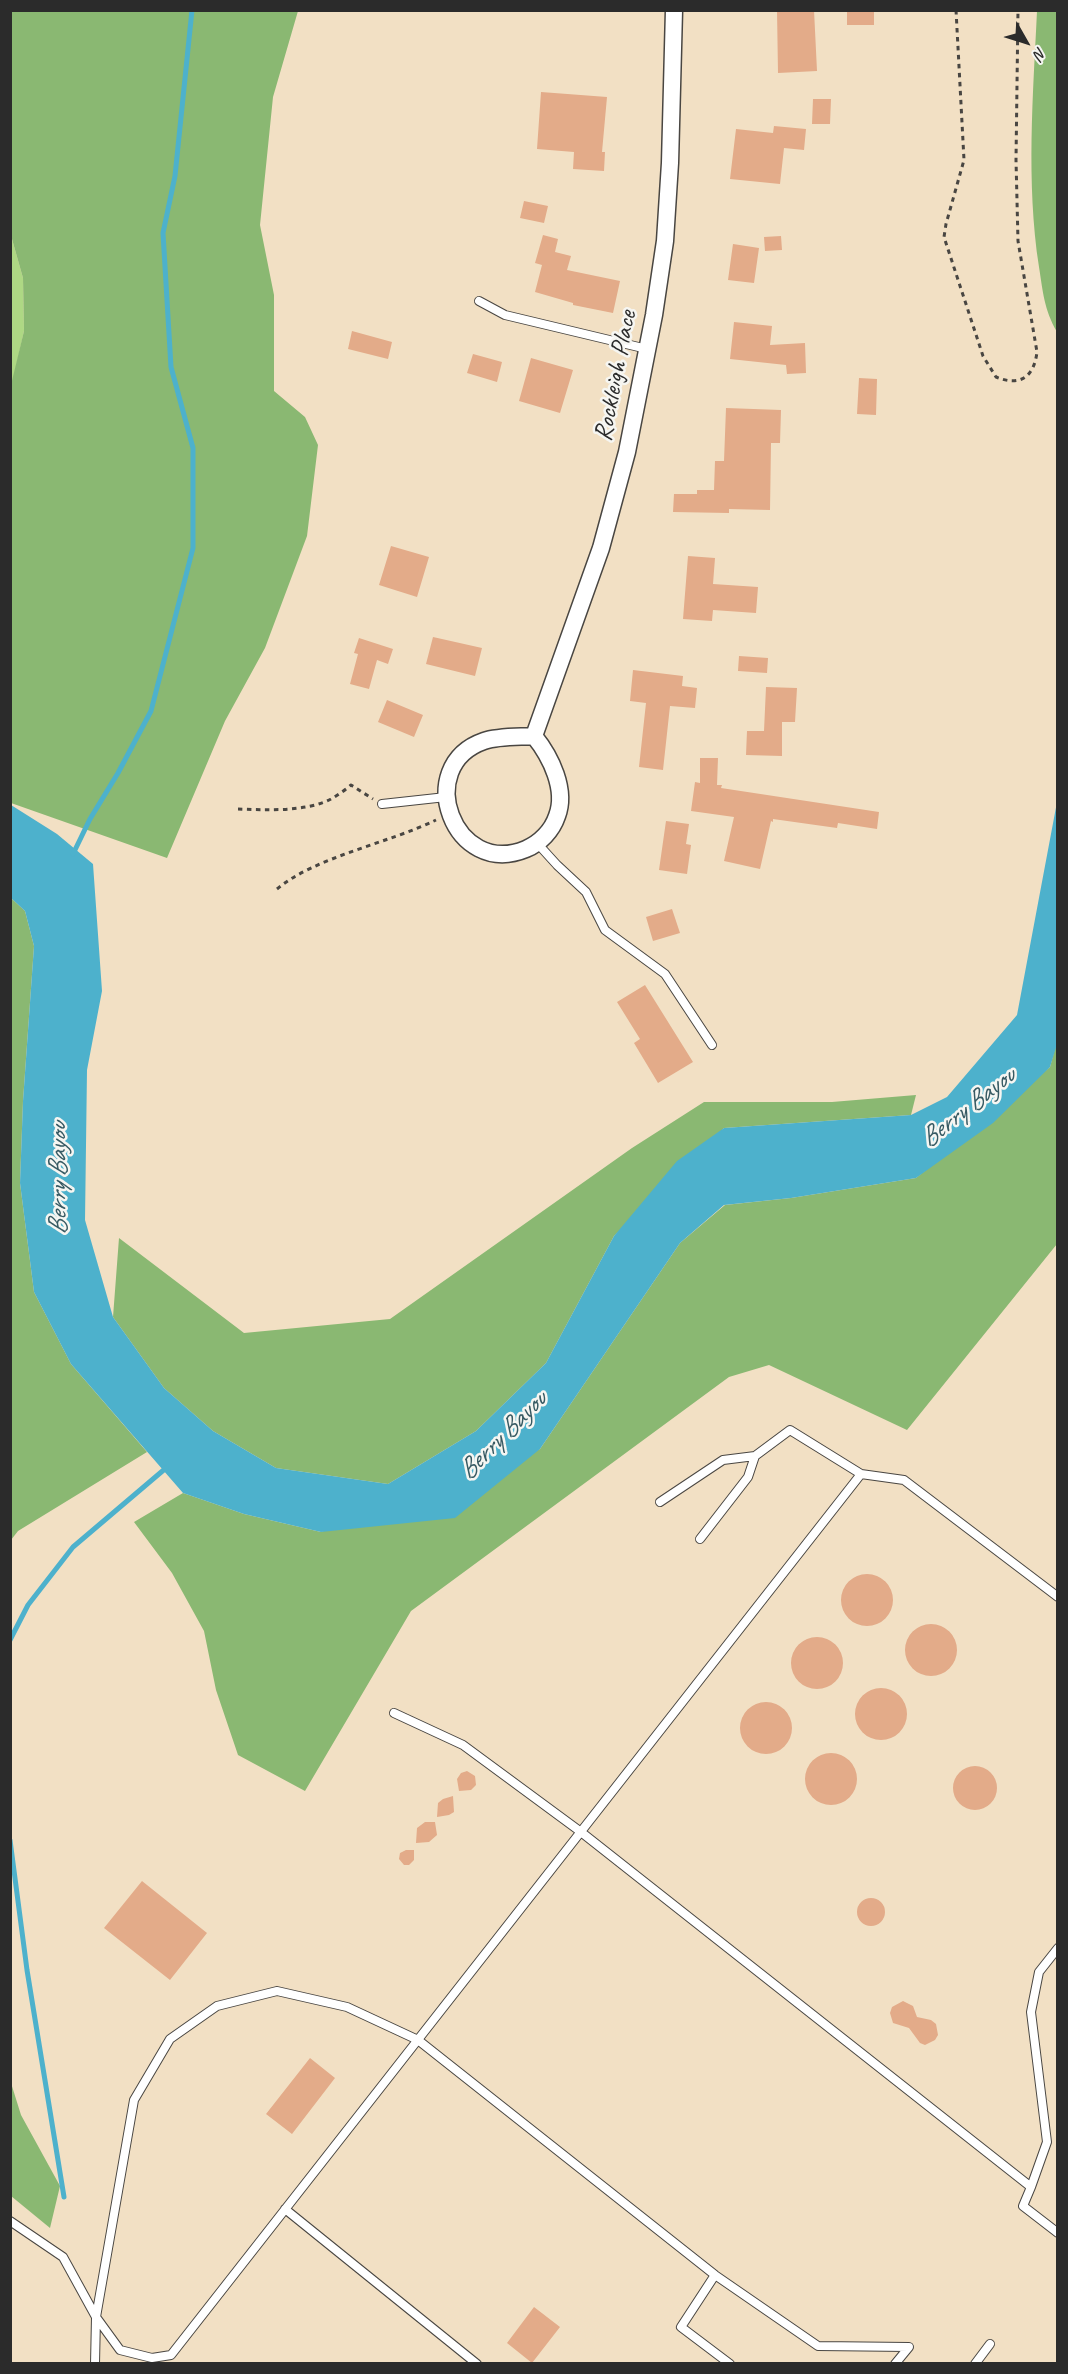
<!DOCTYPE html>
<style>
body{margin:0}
#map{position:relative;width:1068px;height:2374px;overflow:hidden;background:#f2e0c4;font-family:Caveat,sans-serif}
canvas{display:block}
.frame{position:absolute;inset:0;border:12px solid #2b2b2b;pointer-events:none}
.north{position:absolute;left:996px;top:12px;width:60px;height:60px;-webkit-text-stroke:4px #f6f6f2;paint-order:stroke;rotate:129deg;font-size:16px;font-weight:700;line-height:24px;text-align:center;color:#2b2b2b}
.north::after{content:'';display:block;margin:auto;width:21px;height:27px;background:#2b2b2b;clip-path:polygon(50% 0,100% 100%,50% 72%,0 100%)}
</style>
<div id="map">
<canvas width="1068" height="2374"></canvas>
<div class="frame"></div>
<div class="north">N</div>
</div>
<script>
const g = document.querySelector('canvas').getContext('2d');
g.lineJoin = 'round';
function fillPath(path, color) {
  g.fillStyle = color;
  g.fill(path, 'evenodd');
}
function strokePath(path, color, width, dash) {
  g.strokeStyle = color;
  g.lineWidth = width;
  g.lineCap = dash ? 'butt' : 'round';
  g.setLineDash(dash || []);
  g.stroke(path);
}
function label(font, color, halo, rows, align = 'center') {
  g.font = font + ' Caveat,sans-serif';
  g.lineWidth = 5;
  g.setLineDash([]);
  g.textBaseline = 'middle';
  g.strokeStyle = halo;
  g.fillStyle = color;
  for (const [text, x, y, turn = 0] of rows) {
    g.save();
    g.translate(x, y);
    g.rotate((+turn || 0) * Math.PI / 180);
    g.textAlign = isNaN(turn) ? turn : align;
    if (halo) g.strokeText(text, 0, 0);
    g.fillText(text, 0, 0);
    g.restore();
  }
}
const green = new Path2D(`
 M10 232 23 278 24 331 11 389Z`);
const forest = new Path2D(`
 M11 10 298 11 273 97 260 225 274 295V391L305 417 318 445 307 536 265 648 225 721 167 858 11 803 10 389 24 331 23 278 10 232Z
 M1037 11H1057V332C1044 309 1043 292 1039 267 1026 181 1033 96 1037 11Z
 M11 898 25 911 34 946 23 1101 20 1183 34 1292 71 1364 147 1452 18 1531 11 1540Z
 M1057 1041V1244L907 1430 769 1365 729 1377 411 1611 305 1791 238 1755 216 1690 204 1631 172 1573 134 1522 183 1493 244 1514 321 1532 540 1449 680 1243 725 1205 791 1198 916 1178 1050 1067Z
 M916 1095 911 1115 724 1128 614 1236 546 1363 476 1431 388 1484 276 1468 213 1431 164 1388 113 1317 119 1238 244 1333 390 1319 632 1148 704 1102H832Z
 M11 2083 21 2115 60 2186 50 2228 11 2196Z`);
const water = new Path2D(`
 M1057 802 1058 1041 1050 1067 993 1123 916 1178 791 1198 724 1205 680 1243 540 1449 455 1518 321 1532 244 1514 183 1493 71 1364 34 1292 20 1183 23 1101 34 946 25 911 11 898V805L57 834 93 864 102 991 87 1070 85 1220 113 1317 164 1388 213 1431 276 1468 388 1484 476 1431 546 1363 614 1236 677 1161 724 1128 911 1115 947 1097 1017 1015Z`);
const stream = new Path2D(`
 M73 854 90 819 118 773 151 711 193 548V448L171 367 163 233 175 176 192 10
 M10 1640 28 1605 73 1547 166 1468
 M10 1840 27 1970 64 2197`);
const building = new Path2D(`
 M777 10H814L817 71 778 73Z
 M847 10H874V25H847Z
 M541 92 607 97 602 152H605L604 171 573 169 574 152 537 149Z
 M813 99H831L830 124H812Z
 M774 126 806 129 804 150 784 148 780 184 730 179 736 129 773 133Z
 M524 201 548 206 544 223 520 218Z
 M543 235 558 239 555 252 571 256 567 270 620 281 613 313 573 305V303L535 292 542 265 535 263Z
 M781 236 782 250 765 251 764 237Z
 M733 244 759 248 754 283 728 280Z
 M734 322 772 326 770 345 805 343 806 373 787 374 786 365 730 359Z
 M352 331 392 342 388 359 348 349Z
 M473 354 502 362 497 382 467 373Z
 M531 358 573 370 560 413 519 401Z
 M859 378 877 379 876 415 857 414Z
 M726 408 781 410 780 443H771L770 510 729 509V513L673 512 674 494H697V490H714L715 461H724Z
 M391 546 429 557 417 597 379 585Z
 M688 556 715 558 713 584 758 587 756 613 713 610 712 621 683 619Z
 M433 637 482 648 475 676 426 664Z
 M359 638 393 649 388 664 377 660 369 689 350 684 358 654 354 653Z
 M739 656 768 658 767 673 738 671Z
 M633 670 683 676 682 686 697 688 695 708 670 706 663 770 639 767 646 703 630 701Z
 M766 687 797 688 795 722H782V756L746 755 747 731H764Z
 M387 700 423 715 414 737 378 722Z
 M700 758H718L717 785H722L721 788 879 812 877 829 838 823 837 828 773 819V822L771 821 760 869 724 861 734 817 691 811 695 782 700 783Z
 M666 821 689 824 686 844 691 845 687 874 659 870Z
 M672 909 680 933 653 941 646 917Z
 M645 985 693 1062 658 1083 634 1043 640 1039 617 1002Z
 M841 1600a26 26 0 1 1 52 0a26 26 0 1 1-52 0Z
 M905 1650a26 26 0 1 1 52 0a26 26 0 1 1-52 0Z
 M791 1663a26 26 0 1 1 52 0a26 26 0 1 1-52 0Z
 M855 1714a26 26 0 1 1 52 0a26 26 0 1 1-52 0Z
 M740 1728a26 26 0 1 1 52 0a26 26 0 1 1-52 0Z
 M805 1779a26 26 0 1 1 52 0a26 26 0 1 1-52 0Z
 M953 1788a22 22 0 1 1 44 0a22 22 0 1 1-44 0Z
 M467 1771 475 1776 476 1785 471 1790 459 1791 457 1779 461 1773Z
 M453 1796 454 1812 449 1815 437 1817 438 1803 443 1799Z
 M425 1822H435L437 1835 429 1842 416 1843 417 1828Z
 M406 1850H414V1860L409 1865H404L399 1859 400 1853Z
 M142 1881 207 1933 170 1980 104 1928Z
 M857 1912a14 14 0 1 1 28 0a14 14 0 1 1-28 0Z
 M903 2001 913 2006 917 2017 931 2020 936 2024 938 2035 935 2040 925 2045 920 2043 909 2028 893 2023 890 2013 892 2007Z
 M310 2058 335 2078 292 2134 266 2114Z
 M534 2307 560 2327 532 2363 507 2343Z`);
const path = new Path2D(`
 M956 10 964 160 946 224 944 237 983 356 996 377C1020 387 1034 377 1037 352L1018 241 1016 160 1018 10
 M238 809C265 810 307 812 331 799 338 795 345 790 351 785L373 799
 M277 889C315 857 389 843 436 820`);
const lane = new Path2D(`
 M479 301 505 315 647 349
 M382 804 446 797
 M537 843 557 865 586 892 605 930 665 974 712 1045
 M660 1502 723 1460 755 1456
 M700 1539 748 1477 755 1456 790 1430 861 1474
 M394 1713 463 1745 581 1832 1031 2187 1023 2206 1058 2233
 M1031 2187 1047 2142 1031 2012 1039 1972 1058 1948
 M285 2209 477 2364
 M10 2221 63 2257 96 2317 120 2350 152 2358 171 2355 861 1474 904 1480 1058 1597
 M715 2275 681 2327 730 2364
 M95 2364 96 2317 134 2100 170 2039 217 2006 277 1991 347 2007 418 2040 715 2275 818 2346 909 2347 895 2364
 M975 2364 990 2344`);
const street = new Path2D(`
 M534 736 601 548 627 452 654 315 665 241 670 163 674 10
 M534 736C551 757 567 790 557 816 552 831 540 843 526 849 454 879 412 766 484 741 498 736 518 737 534 736Z`);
const streetNames = [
 ["Rockleigh Place",616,376,-79]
];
const waterNames = [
 ["Berry Bayou",968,1108,-38],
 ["Berry Bayou",59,1179,-90],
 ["Berry Bayou",503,1436,-45]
];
fillPath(green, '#aed884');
fillPath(forest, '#8ab872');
fillPath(water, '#4db1cc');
strokePath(stream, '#4db1cc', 5);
fillPath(building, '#e3ab89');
strokePath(lane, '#494642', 10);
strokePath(street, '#494642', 19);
strokePath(path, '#494642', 3, [4.5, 4.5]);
strokePath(lane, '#fff', 8);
strokePath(street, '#fff', 16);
label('26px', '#2b2b2b', '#f6f6f2', streetNames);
label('italic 27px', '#375a63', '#f6f6f2', waterNames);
</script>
